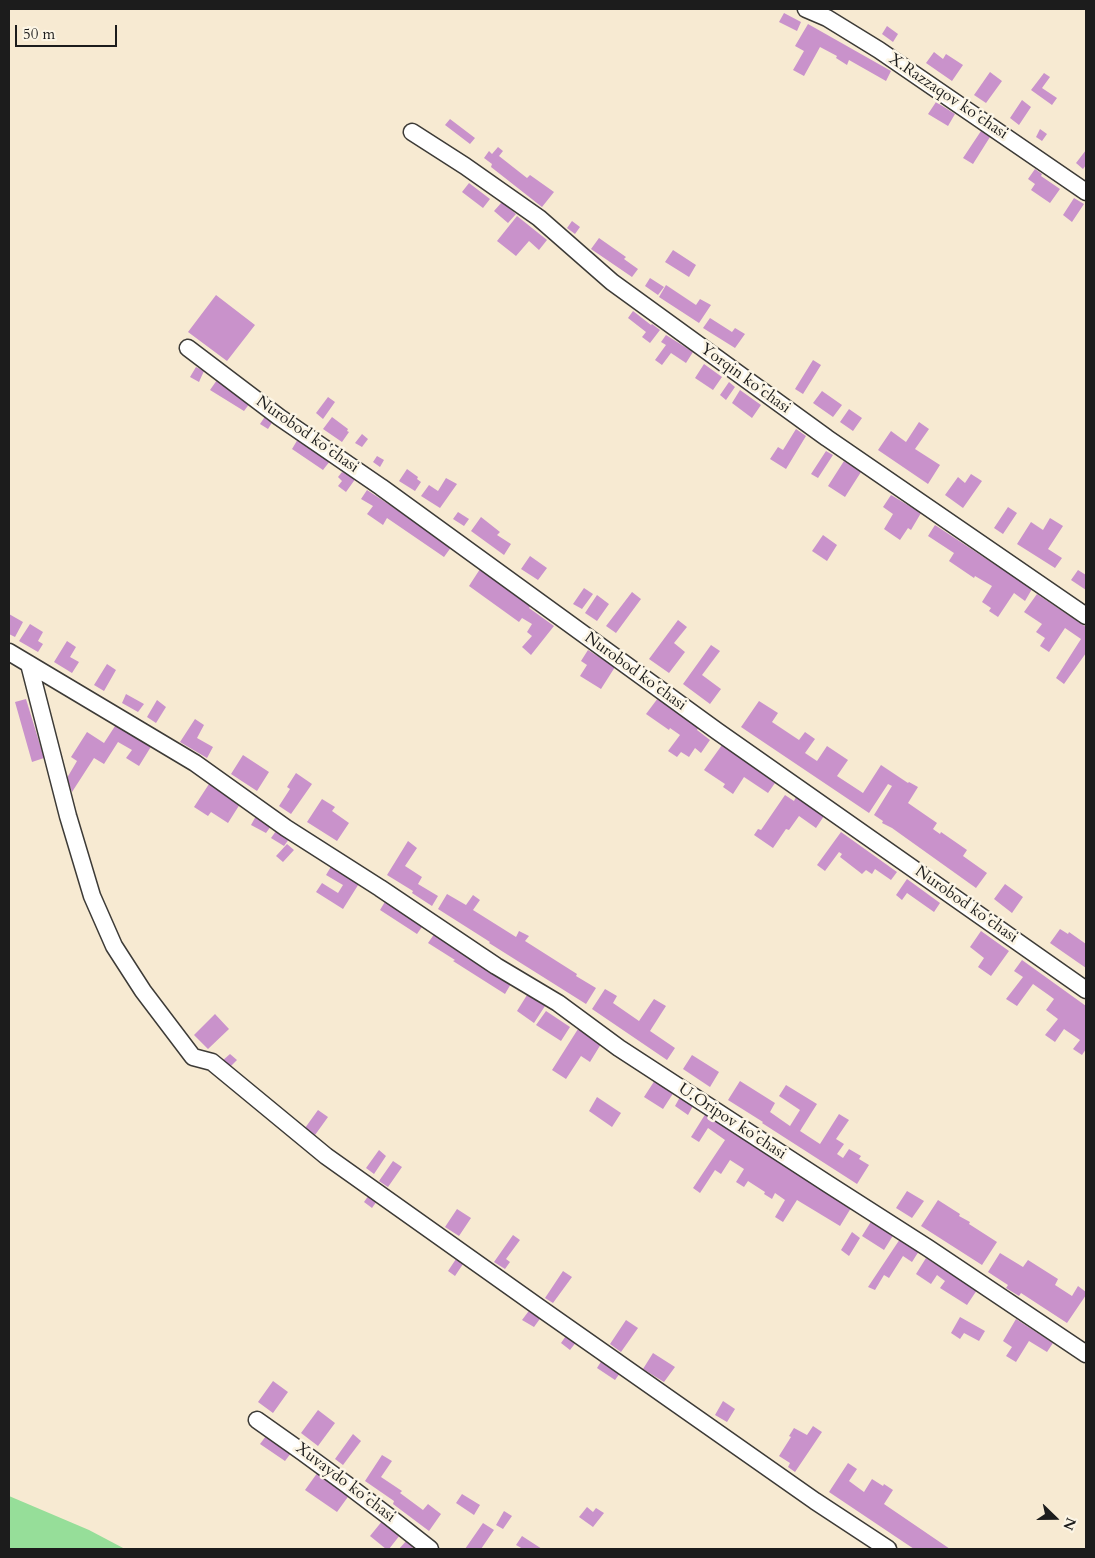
<!DOCTYPE html>
<meta charset="utf-8">
<style>
body{margin:0}
#map{position:relative;width:1095px;height:1558px;overflow:hidden;background:#f7ead2;font-family:Cardo,serif}
canvas{display:block}
.frame{position:absolute;inset:0;border:10px solid #1c1c1c;pointer-events:none}
.north{position:absolute;left:1030px;top:1493px;width:50px;height:50px;-webkit-text-stroke:4px #fcf5e5;paint-order:stroke;rotate:112deg;font-size:14px;font-weight:700;line-height:20px;text-align:center;color:#1c1c1c}
.north::after{content:'';display:block;margin:auto;width:18px;height:22px;background:#1c1c1c;clip-path:polygon(50% 0,100% 100%,50% 72%,0 100%)}
.scale{position:absolute;left:15px;top:25px;width:102px;height:22px;box-sizing:border-box;border:2px solid #1c1c1c;border-top:0;padding-left:6px;font-size:15px;line-height:18px;white-space:nowrap;color:#1c1c1c;-webkit-text-stroke:4px #fcf5e5;paint-order:stroke}
</style>
<div id="map">
<canvas width="1095" height="1558"></canvas>
<div class="frame"></div>
<div class="north">N</div>
<div class="scale">50 m</div>
</div>
<script>
const g = document.querySelector('canvas').getContext('2d');
g.lineJoin = 'round';
function fillPath(path, color) {
  g.fillStyle = color;
  g.fill(path, 'evenodd');
}
function strokePath(path, color, width, dash) {
  g.strokeStyle = color;
  g.lineWidth = width;
  g.lineCap = dash ? 'butt' : 'round';
  g.setLineDash(dash || []);
  g.stroke(path);
}
function label(font, color, halo, rows, align = 'center') {
  g.font = font + ' Cardo,serif';
  g.lineWidth = 5;
  g.setLineDash([]);
  g.textBaseline = 'middle';
  g.strokeStyle = halo;
  g.fillStyle = color;
  for (const [text, x, y, turn = 0] of rows) {
    g.save();
    g.translate(x, y);
    g.rotate((+turn || 0) * Math.PI / 180);
    g.textAlign = isNaN(turn) ? turn : align;
    if (halo) g.strokeText(text, 0, 0);
    g.fillText(text, 0, 0);
    g.restore();
  }
}
const green = new Path2D(`
 M9 1496 89 1530 125 1549H9Z`);
const building = new Path2D(`
 M784 13 801 22 797 31 779 22Z
 M808 24 891 71 886 81 849 60 847 65 836 58 837 56 820 47 804 76 793 70 804 51 795 46Z
 M887 26 898 34 893 42 882 34Z
 M934 52 943 59 946 54 963 65 952 81 926 63Z
 M990 72 1002 81 986 103 974 95Z
 M1044 73 1050 77 1042 88 1057 98 1052 105 1031 90Z
 M1022 100 1031 107 1019 125 1010 118Z
 M936 102 955 114 948 126 928 114Z
 M450 119 475 138 470 144 445 125Z
 M1040 129 1047 134 1042 141 1036 137Z
 M981 131 990 137 973 164 963 158Z
 M498 147 503 151 499 156 527 178 530 175 554 192 542 207 491 167 492 164 484 158 489 151 492 154Z
 M1086 150V165L1083 169 1076 163Z
 M1035 169 1042 174 1041 176 1060 189 1050 203 1031 190 1035 184 1028 179Z
 M469 183 490 199 483 208 462 192Z
 M1074 198 1084 204 1072 222 1063 215Z
 M502 202 516 214 508 223 494 211Z
 M517 216 547 240 539 250 529 241 516 256 497 241Z
 M572 221 580 227 575 234 567 228Z
 M599 238 626 257 624 259 638 269 632 277 591 249Z
 M673 250 696 265 689 277 665 262Z
 M650 278 664 287 658 295 645 286Z
 M666 285 696 305 700 299 711 305 699 323 659 297Z
 M216 295 255 325 227 361 188 332Z
 M633 311 651 325 652 324 660 330 650 343 642 337 646 332 628 318Z
 M710 318 732 332 735 328 745 334 735 348 703 328Z
 M666 335 693 352 686 363 671 353 662 365 655 360 666 345 661 342Z
 M813 360 821 365 803 394 795 389Z
 M704 364 722 377 713 390 695 378Z
 M196 367 204 371 199 382 190 377Z
 M217 380 250 403 244 411 210 390Z
 M729 382 735 387 726 400 720 395Z
 M740 390 761 405 752 418 732 403Z
 M822 391 842 405 833 417 813 403Z
 M328 397 335 402 323 419 316 413Z
 M849 409 862 418 853 431 840 422Z
 M266 415 273 421 268 429 260 424Z
 M332 417 348 429 347 431 349 432 342 442 323 429Z
 M919 422 929 429 915 449 940 465 928 484 878 450 891 431 906 442Z
 M796 429 806 436 786 469 770 459 778 447 783 450Z
 M362 434 368 439 362 447 355 443Z
 M298 439 330 461 323 470 292 449Z
 M826 451 833 455 818 478 811 474Z
 M377 456 384 460 380 467 373 462Z
 M844 461 861 472 845 497 828 486Z
 M407 469 418 477 417 479 421 482 415 491 399 481Z
 M346 470 356 478 346 492 338 486 342 481 338 477 342 472 344 473Z
 M971 474 982 481 963 508 945 495 958 477 965 483Z
 M446 478 457 484 440 508 421 496 429 485 438 491Z
 M367 490 452 546 444 557 387 518 383 525 367 514 373 506 361 499Z
 M891 495 921 513 911 530 908 528 900 540 884 529 893 514 883 507Z
 M1008 507 1017 513 1003 534 994 528Z
 M458 512 469 519 464 526 453 519Z
 M481 517 500 532 497 535 511 544 504 555 471 531Z
 M1050 518 1063 526 1048 549 1062 558 1055 568 1017 544 1031 522 1043 530Z
 M935 525 1032 589 1025 601 1014 593 998 617 989 611 991 608 982 602 992 586 975 576 974 578 949 561 954 553 928 536Z
 M823 535 837 545 827 561 812 551Z
 M530 556 547 568 538 580 521 569Z
 M480 569 531 605 529 608 554 626 531 655 522 647 532 636 527 632 532 624 522 618 519 622 469 586Z
 M1078 570 1086 575V590L1071 580Z
 M584 588 593 594 582 609 573 604Z
 M632 592 641 599 616 633 606 626Z
 M1037 594 1086 627V653L1064 684 1056 678 1081 639 1065 628 1049 652 1040 646 1045 638 1036 632 1042 624 1024 612Z
 M597 595 609 604 597 621 585 613Z
 M9 614 23 622 15 637 9 634Z
 M678 620 687 627 674 643 685 652 669 673 649 659Z
 M30 624 43 632 38 641 43 644 38 652 19 641Z
 M67 641 76 647 70 657 79 662 72 673 54 662Z
 M711 645 720 651 702 675 721 689 710 704 683 684Z
 M588 650 615 667 601 689 580 676 587 665 581 661Z
 M107 664 116 670 104 691 94 685Z
 M126 694 144 704 138 712 122 703Z
 M658 698 698 728 697 730 710 740 701 753 695 748 689 757 681 752 677 757 668 751 680 735 670 728 669 730 646 714Z
 M26 699 44 758 32 762 15 702Z
 M157 700 166 707 156 723 147 717Z
 M759 701 778 713 772 722 799 740 805 732 815 739 805 753 817 761 827 746 848 760 837 776 863 793 881 765 908 783 909 782 918 787 908 803 937 823 933 829 940 834 941 832 967 850 963 856 987 873 976 888 892 828 882 823 883 821 874 815 892 786 888 784 869 813 741 727Z
 M195 719 204 725 197 738 213 747 207 758 180 742Z
 M117 723 152 745 139 766 126 758 132 750 118 742 104 764 94 758 72 792 67 778 77 761 71 757 87 732 104 743Z
 M722 745 775 783 768 793 744 777 733 794 723 787 725 784 704 770Z
 M243 755 269 772 257 791 231 774Z
 M296 773 312 784 291 814 279 806 290 789 287 787Z
 M209 784 240 804 228 823 211 812 208 816 194 807Z
 M785 795 794 801 796 797 824 816 816 828 799 816 789 830 786 829 773 848 754 835 758 829 761 830Z
 M322 799 335 807 332 811 349 823 337 841 307 822Z
 M256 816 271 826 266 833 251 825Z
 M276 831 289 839 284 846 271 838Z
 M841 832 897 872 891 880 875 869 872 874 866 870 862 874 840 857 842 854 839 852 825 871 817 865Z
 M408 841 417 848 405 866 422 877 418 884 438 896 432 906 412 893 413 891 387 875Z
 M287 844 294 850 283 862 276 856Z
 M332 865 360 882 343 909 316 892 322 883 338 893 343 885 326 875Z
 M907 879 940 903 934 912 907 893 902 900 896 895Z
 M1005 884 1023 897 1012 913 994 899Z
 M447 894 466 905 473 895 480 900 473 910 516 937 519 931 529 936 525 941 577 974 576 976 596 988 586 1004 489 943 490 942 438 909Z
 M386 900 424 924 417 934 380 910Z
 M1060 929 1068 934 1069 932 1086 944V968L1050 943Z
 M981 931 1009 951 991 976 978 967 984 958 970 947Z
 M435 933 512 982 505 994 453 961 455 960 428 943Z
 M1022 960 1086 1006V1049L1082 1055 1073 1049 1080 1040 1064 1029 1055 1042 1045 1035 1058 1019 1046 1010 1054 999 1050 996 1033 984 1017 1006 1006 999 1023 977 1014 971Z
 M605 989 617 996 613 1003 639 1021 654 999 666 1006 650 1031 675 1048 667 1060 592 1009Z
 M527 995 545 1006 534 1023 517 1011Z
 M546 1011 570 1027 561 1041 536 1025Z
 M215 1014 229 1029 208 1049 194 1035Z
 M578 1029 601 1044 590 1062 581 1056 566 1079 552 1070Z
 M230 1054 237 1060 229 1068 222 1061Z
 M692 1055 719 1072 710 1087 683 1069Z
 M655 1080 674 1092 663 1109 644 1097Z
 M740 1081 775 1103 770 1112 790 1126 800 1110 779 1096 786 1085 817 1104 800 1131 820 1144 839 1114 849 1120 836 1139 844 1144 837 1154 843 1158 849 1149 861 1156 859 1159 869 1165 857 1184 762 1123 763 1122 728 1100Z
 M597 1097 621 1113 612 1127 589 1111Z
 M680 1097 693 1106 688 1115 675 1106Z
 M318 1110 328 1117 315 1135 305 1128Z
 M706 1113 851 1208 840 1226 797 1200 783 1222 775 1217 785 1200 775 1193 772 1199 764 1194 765 1192 748 1181 744 1187 736 1182 744 1169 730 1160 721 1174 715 1170 700 1193 693 1188 725 1140 708 1128 699 1142 691 1137Z
 M379 1150 386 1156 374 1174 366 1168Z
 M393 1161 402 1167 388 1187 379 1181Z
 M907 1191 924 1201 912 1218 896 1208Z
 M371 1192 379 1198 372 1208 364 1202Z
 M938 1200 960 1214 959 1216 970 1222 969 1224 997 1242 982 1265 921 1226Z
 M457 1209 471 1218 459 1236 445 1227Z
 M872 1220 894 1234 884 1250 862 1236Z
 M852 1232 860 1238 849 1256 841 1250Z
 M513 1235 520 1240 506 1259 510 1262 505 1269 494 1262Z
 M900 1239 919 1251 912 1262 903 1256 889 1278 884 1275 875 1290 868 1287Z
 M1000 1253 1023 1267 1028 1260 1058 1279 1055 1285 1072 1296 1078 1286 1086 1292V1295L1067 1323 1021 1293 1019 1296 1006 1288 1008 1285 988 1272Z
 M458 1256 465 1261 455 1276 448 1271Z
 M926 1258 977 1290 967 1305 940 1288 945 1281 937 1275 931 1284 916 1274Z
 M563 1271 572 1277 553 1303 545 1298Z
 M531 1308 542 1316 534 1327 522 1320Z
 M960 1317 985 1331 979 1341 964 1333 960 1339 951 1333Z
 M1016 1319 1053 1343 1047 1352 1029 1341 1016 1362 1006 1356 1012 1347 1003 1341Z
 M626 1320 638 1328 621 1352 610 1344Z
 M568 1333 577 1341 570 1350 561 1343Z
 M653 1353 675 1367 664 1382 643 1369Z
 M602 1360 620 1373 615 1380 597 1368Z
 M273 1381 288 1392 273 1413 258 1402Z
 M723 1401 735 1409 727 1422 715 1415Z
 M318 1410 335 1423 318 1446 301 1433Z
 M813 1426 822 1432 795 1472 788 1467 790 1463 779 1456 791 1437 789 1436 794 1428 807 1435Z
 M353 1434 361 1441 343 1465 335 1459Z
 M266 1436 291 1453 285 1461 260 1444Z
 M382 1455 392 1461 381 1477 402 1491 400 1493 423 1510 428 1504 441 1514 429 1531 393 1504 394 1501 365 1481Z
 M848 1463 857 1469 849 1481 864 1492 872 1479 883 1486 884 1484 893 1490 884 1504 950 1549H914L829 1492Z
 M318 1472 350 1494 337 1512 305 1490Z
 M462 1494 480 1505 474 1515 456 1503Z
 M587 1507 593 1512 596 1508 604 1513 593 1527 579 1517Z
 M504 1511 512 1516 503 1529 496 1525Z
 M383 1520 400 1535 389 1549H386L370 1536Z
 M483 1523 494 1530 481 1549H465Z
 M522 1536 542 1549H523L516 1545Z
 M407 1540 414 1546 411 1549H399Z`);
const street = new Path2D(`
 M806 9 827 18 879 50 1086 192
 M412 132 465 166 539 218 612 282 827 438 1086 616
 M188 348 279 417 381 487 717 731 1086 990
 M9 652 195 763 286 828 380 888 496 966 558 1003 619 1048 828 1184 928 1248 1086 1354
 M29 664 68 816 92 896 114 946 143 991 193 1057 212 1062 326 1156 540 1308 815 1501 888 1549
 M257 1420C316 1461 374 1504 430 1549`);
const streetNames = [
 ["X.Razzaqov koʻchasi",948,97,34],
 ["Yorqin koʻchasi",745,379,36],
 ["Nurobod koʻchasi",307,435,35],
 ["Nurobod koʻchasi",635,672,36],
 ["Nurobod koʻchasi",966,905,35],
 ["U.Oripov koʻchasi",732,1122,33],
 ["Xuvaydo koʻchasi",345,1483,37]
];
fillPath(green, '#96de99');
fillPath(building, '#c992cb');
strokePath(street, '#3d3b37', 19);
strokePath(street, '#fff', 16);
label('16px', '#1c1c1c', '#fcf5e5', streetNames);
</script>
